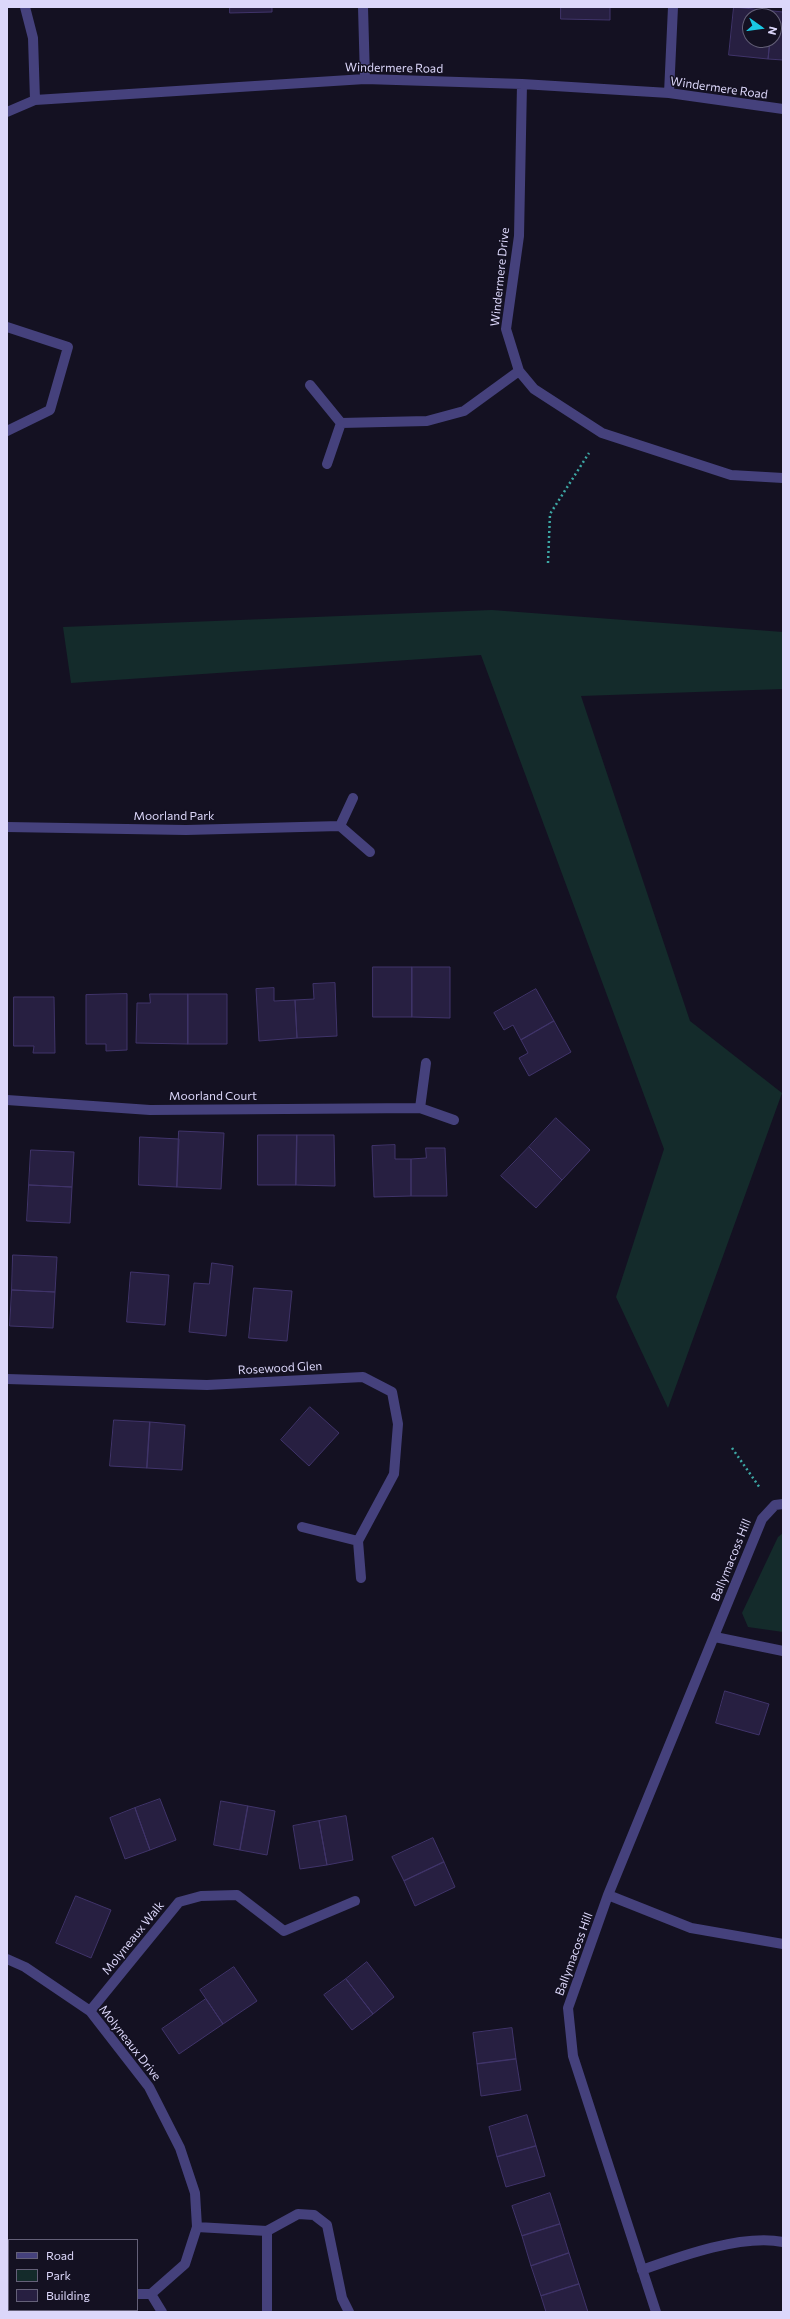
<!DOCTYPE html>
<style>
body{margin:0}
#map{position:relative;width:790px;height:2319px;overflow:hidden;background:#141122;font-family:Commissioner,sans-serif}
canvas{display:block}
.frame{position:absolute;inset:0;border:8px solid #dcd7fa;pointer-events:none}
.legend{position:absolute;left:8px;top:2239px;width:130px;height:72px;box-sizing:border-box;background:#141122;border:1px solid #646078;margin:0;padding:5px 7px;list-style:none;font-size:12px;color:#dcd7fa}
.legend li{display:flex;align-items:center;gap:8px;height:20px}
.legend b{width:20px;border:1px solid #646078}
.north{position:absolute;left:742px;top:8px;width:40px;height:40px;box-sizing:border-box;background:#141122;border:1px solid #646078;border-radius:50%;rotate:104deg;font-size:11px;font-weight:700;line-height:16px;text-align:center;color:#dcd7fa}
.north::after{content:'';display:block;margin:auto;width:14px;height:18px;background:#1ac9e3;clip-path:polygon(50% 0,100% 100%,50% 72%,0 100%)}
</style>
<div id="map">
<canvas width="790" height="2319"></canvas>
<div class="frame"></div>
<ul class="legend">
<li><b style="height:5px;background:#45417c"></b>Road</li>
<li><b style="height:11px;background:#142b2b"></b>Park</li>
<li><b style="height:11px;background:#271f41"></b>Building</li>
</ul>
<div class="north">N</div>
</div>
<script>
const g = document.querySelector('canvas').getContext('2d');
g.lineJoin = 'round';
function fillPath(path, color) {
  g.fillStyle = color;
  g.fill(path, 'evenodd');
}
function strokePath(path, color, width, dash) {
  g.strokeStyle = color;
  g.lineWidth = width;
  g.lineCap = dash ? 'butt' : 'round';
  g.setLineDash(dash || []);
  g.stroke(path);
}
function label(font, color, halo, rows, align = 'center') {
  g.font = font + ' Commissioner,sans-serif';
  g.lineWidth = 3;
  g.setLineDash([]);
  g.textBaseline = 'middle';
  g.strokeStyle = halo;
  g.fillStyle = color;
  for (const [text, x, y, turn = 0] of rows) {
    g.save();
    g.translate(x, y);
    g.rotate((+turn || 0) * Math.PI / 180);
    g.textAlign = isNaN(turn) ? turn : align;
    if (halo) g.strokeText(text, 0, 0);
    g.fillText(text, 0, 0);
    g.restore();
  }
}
const green = new Path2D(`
 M492 610 783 632V689L581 696 690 1021 782 1093 668 1408 616 1297 664 1149 481 655 71 683 63 627Z
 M783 1533V1632L748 1627 742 1613 778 1537Z
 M107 2310 127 2312H82Z`);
const building = new Path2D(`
 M230 7H272V12L230 13Z
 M561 7H610V20L561 19Z
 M734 7 773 11 772 16H750V40H770L768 59 729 55Z
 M773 11 783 12V60L768 59 770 40H774Z
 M373 967H412V1017H373Z
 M412 967H450V1018L412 1017Z
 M335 983 337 1036 297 1038 295 1000 314 999 313 984Z
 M274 988V1001L295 1000 297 1038 259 1041 256 989Z
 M536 989 554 1021 521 1040 513 1025 504 1030 494 1013Z
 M127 994V1050L106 1051V1044H86V995Z
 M150 994H188V1044L136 1043 137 1003H150Z
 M188 994H227V1044H188Z
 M14 997H54L55 1053H33L34 1046H14Z
 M554 1021 571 1052 529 1076 519 1058 528 1053 521 1040Z
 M556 1118 590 1150 562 1180 529 1147Z
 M179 1131 224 1133 221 1189 177 1187Z
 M258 1135H297L296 1185H258Z
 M297 1135H334L335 1186 296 1185Z
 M140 1137 179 1139 177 1187 139 1185Z
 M395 1145V1159H411V1196L374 1197 372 1146Z
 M529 1147 562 1180 536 1208 501 1176Z
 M426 1148H445L447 1196H411V1159L426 1158Z
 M31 1150 74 1152 72 1187 29 1185Z
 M29 1185 72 1187 70 1223 27 1221Z
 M13 1255 57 1257 55 1292 12 1290Z
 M212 1263 233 1266 226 1336 189 1332 194 1283 209 1284Z
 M131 1272 169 1275 165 1325 127 1322Z
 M254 1288 292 1291 287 1341 249 1338Z
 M12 1290 55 1292 53 1328 10 1326Z
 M310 1407 339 1433 309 1466 281 1440Z
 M114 1420 150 1422 147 1468 110 1466Z
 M150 1422 185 1425 182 1470 147 1468Z
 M725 1691 769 1704 759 1735 716 1723Z
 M160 1799 176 1840 150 1850 135 1808Z
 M221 1801 248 1806 240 1850 214 1845Z
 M248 1806 275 1811 267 1855 240 1850Z
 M135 1808 150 1850 125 1859 110 1818Z
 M346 1816 353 1860 327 1865 319 1821Z
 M319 1821 327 1865 300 1869 293 1826Z
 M433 1838 444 1862 404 1881 392 1857Z
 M444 1862 455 1887 415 1906 404 1881Z
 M76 1896 111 1910 91 1958 56 1943Z
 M367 1962 394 1997 373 2014 346 1979Z
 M234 1967 257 2001 223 2024 200 1990Z
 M346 1979 373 2014 352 2030 324 1995Z
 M206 1999 223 2024 179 2054 162 2029Z
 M512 2028 516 2059 477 2064 473 2033Z
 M516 2059 521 2090 481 2096 477 2064Z
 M527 2115 536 2146 497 2157 489 2127Z
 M536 2146 545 2176 506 2187 497 2157Z
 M550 2193 560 2224 522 2236 512 2206Z
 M560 2224 569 2253 531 2266 522 2236Z
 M569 2253 579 2284 541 2296 531 2266Z
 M579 2284 588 2312H546L541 2296Z`);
const path = new Path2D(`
 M548 563 550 514 589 453
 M732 1448 760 1488`);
const service = new Path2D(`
 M7 327 68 347 50 410 7 431`);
const minor = new Path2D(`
 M25 7 33 38 35 100
 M363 7 365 79
 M522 84 519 236 506 329 519 371 534 389 602 433 731 475 783 478
 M669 93 673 7
 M7 112 35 100 365 79 522 84 669 93 783 109
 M310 385 341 423 327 464
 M341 423 427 421 464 411 519 371
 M340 826 353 798
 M7 827 186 830 340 826 370 852
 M7 1100 150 1110 420 1108 454 1120
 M420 1108 426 1063
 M7 1379 207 1385 363 1377 392 1392 398 1424 394 1474 358 1541 361 1578
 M302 1527 358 1541
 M715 1637 783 1651
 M608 1895 691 1928 783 1944
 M7 1959 25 1967 90 2011 149 2087 180 2148 195 2193 197 2227 185 2264 151 2294H137
 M90 2011 179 1902 201 1896 237 1895 284 1931 355 1901
 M197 2227 267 2231 298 2214 314 2215 327 2225 342 2298 349 2312
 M642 2270C681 2256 742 2234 783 2242
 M151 2294 162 2312
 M7 2306 9 2304
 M267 2312V2231
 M656 2312 573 2056 568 2008 608 1895 762 1519 775 1505 783 1504`);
const streetNames = [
 ["Windermere Road",394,68,1],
 ["Windermere Road",719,88,8],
 ["Windermere Drive",500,277,-84],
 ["Moorland Park",174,816],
 ["Moorland Court",213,1096],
 ["Rosewood Glen",280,1368,-3],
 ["Ballymacoss Hill",731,1560,-68],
 ["Molyneaux Walk",133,1938,-51],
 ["Ballymacoss Hill",574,1954,-70],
 ["Molyneaux Drive",130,2043,52]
];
fillPath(green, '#142b2b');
fillPath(building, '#271f41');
strokePath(building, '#40346a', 1);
strokePath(path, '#3da8a5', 2.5, [2, 3]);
strokePath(service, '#45417c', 10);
strokePath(minor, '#45417c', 10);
label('12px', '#dcd7fa', '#141122', streetNames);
</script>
